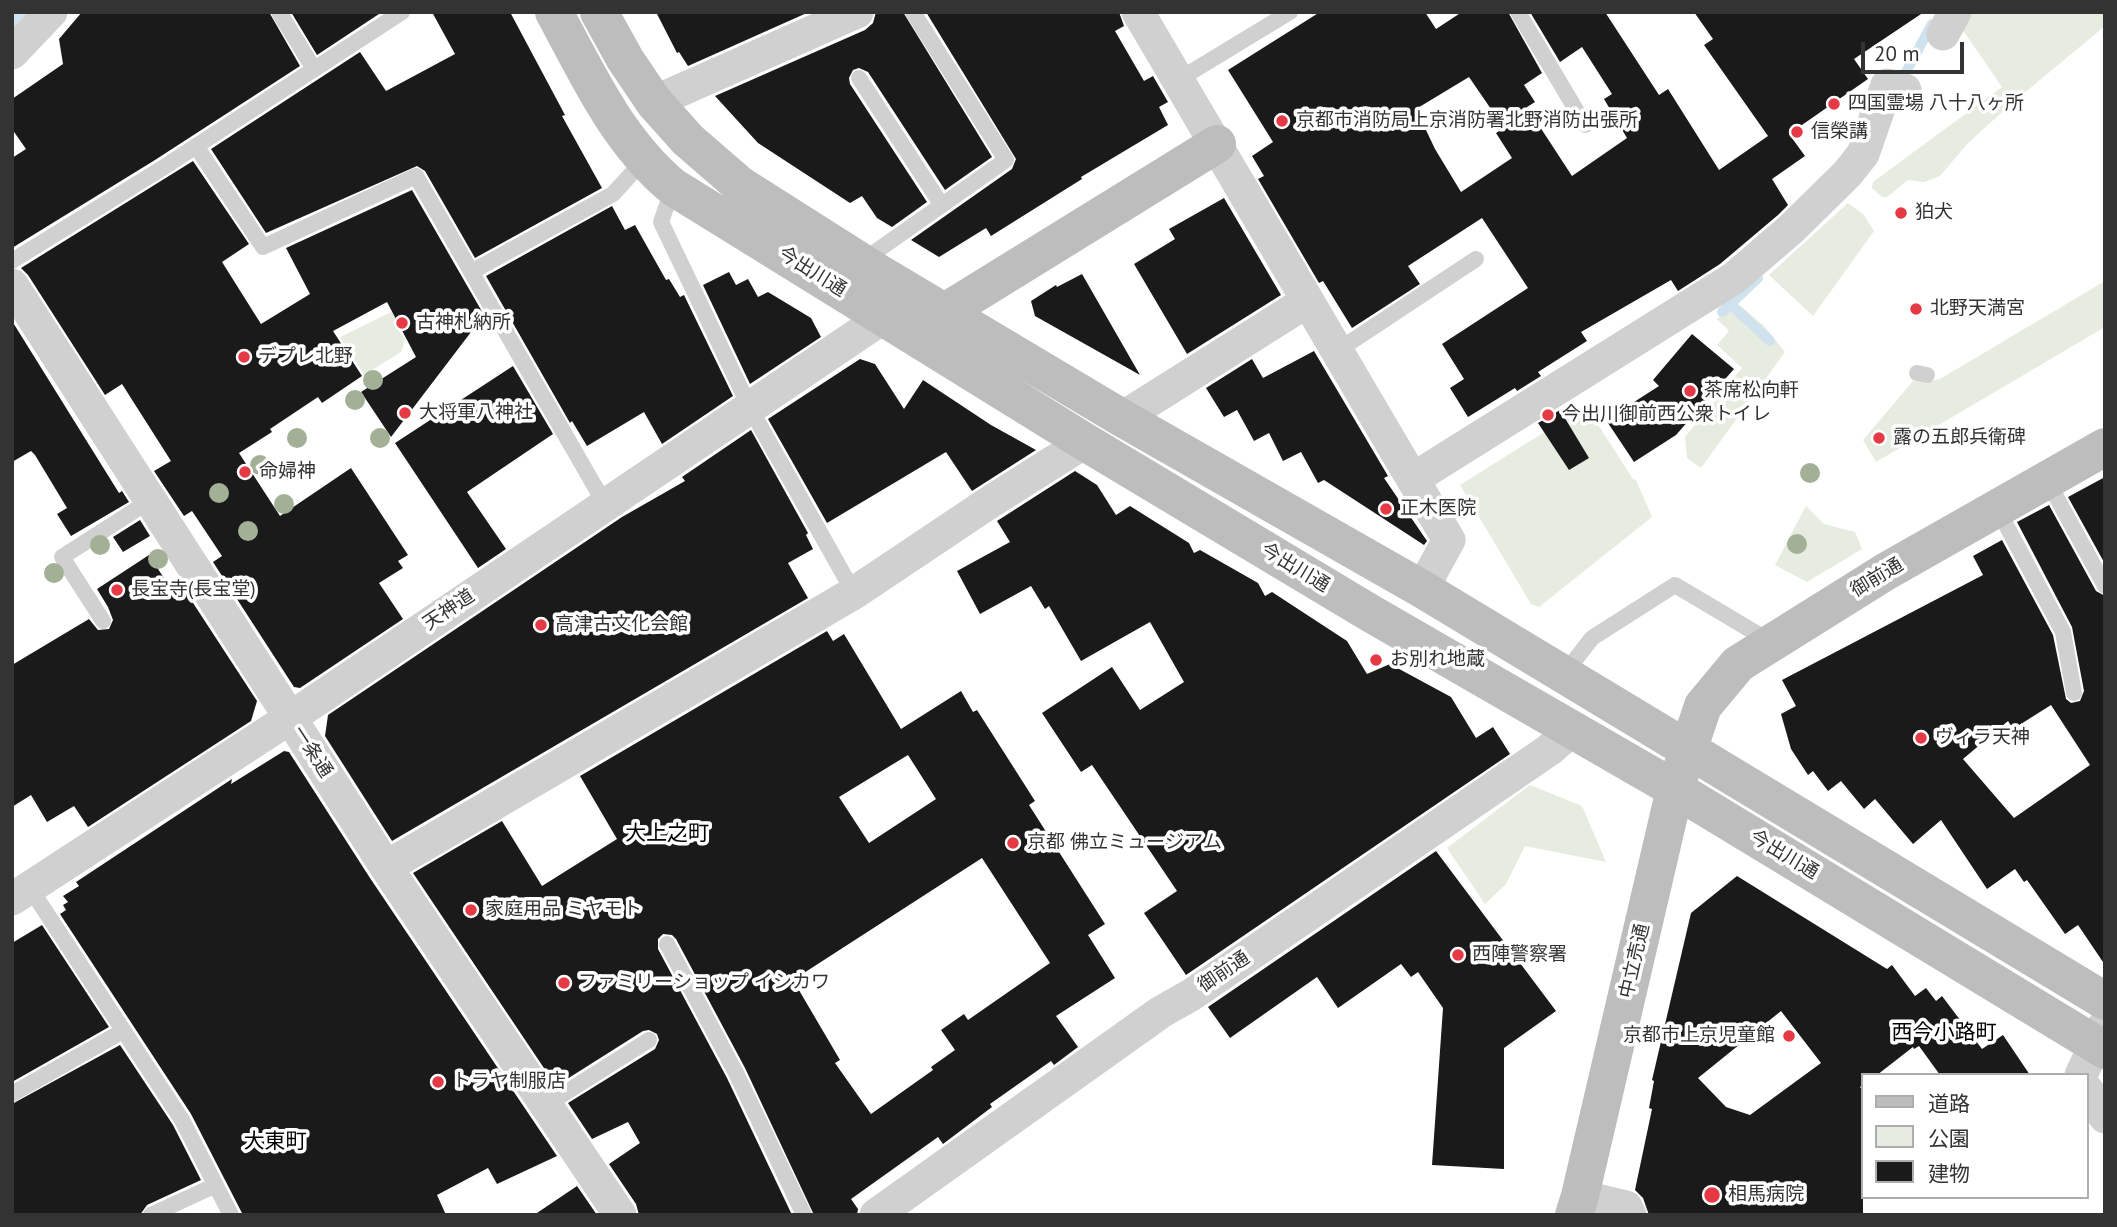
<!DOCTYPE html>
<meta charset="utf-8">
<style>
body{margin:0}
#map{position:relative;width:2117px;height:1227px;overflow:hidden;background:#fff;font-family:"PT Sans","Noto Sans JP",sans-serif}
canvas{display:block}
.frame{position:absolute;inset:0;border:14px solid #333;pointer-events:none}
.legend{position:absolute;left:1861px;top:1073px;width:228px;height:126px;box-sizing:border-box;background:#fff;border:2px solid #adadad;margin:0;padding:9px 12px;list-style:none;font-size:21px;color:#333}
.legend li{display:flex;align-items:center;gap:14px;height:35px}
.legend b{width:35px;border:2px solid #adadad}
.scale{position:absolute;left:1861px;top:42px;width:103px;height:32px;box-sizing:border-box;border:4px solid #333;border-top:0;padding-left:9px;font-size:21px;line-height:24px;white-space:nowrap;color:#333;-webkit-text-stroke:5px #fff;paint-order:stroke}
</style>
<div id="map">
<canvas width="2117" height="1227"></canvas>
<div class="frame"></div>
<ul class="legend">
<li><b style="height:9px;background:#bdbdbd"></b>道路</li>
<li><b style="height:19px;background:#e6ecdf"></b>公園</li>
<li><b style="height:19px;background:#1a1a1a"></b>建物</li>
</ul>
<div class="scale">20 m</div>
</div>
<script>
const g = document.querySelector('canvas').getContext('2d');
g.lineJoin = 'round';
function fillPath(path, color) {
  g.fillStyle = color;
  g.fill(path, 'evenodd');
}
function strokePath(path, color, width, dash) {
  g.strokeStyle = color;
  g.lineWidth = width;
  g.lineCap = dash ? 'butt' : 'round';
  g.setLineDash(dash || []);
  g.stroke(path);
}
function label(font, color, halo, rows, align = 'center') {
  g.font = font + ' "PT Sans","Noto Sans JP",sans-serif';
  g.lineWidth = 7;
  g.setLineDash([]);
  g.textBaseline = 'middle';
  g.strokeStyle = halo;
  g.fillStyle = color;
  for (const [text, x, y, turn = 0] of rows) {
    g.save();
    g.translate(x, y);
    g.rotate((+turn || 0) * Math.PI / 180);
    g.textAlign = isNaN(turn) ? turn : align;
    if (halo) g.strokeText(text, 0, 0);
    g.fillText(text, 0, 0);
    g.restore();
  }
}
const green = new Path2D(`
 M1971 12H2105V26L2011 104 1968 143 1940 176 1924 182 1908 180 1887 197H1882L1872 188 1873 182 2002 87 1962 29Z
 M1848 203 1864 215 1874 231 1813 316 1769 275Z
 M2105 281V327L1876 462 1863 440 1913 381 1926 382 1940 379Z
 M426 295 403 316 393 322 405 340 401 352 364 375 340 337Z
 M1736 302 1764 326 1785 352 1701 468 1687 458 1685 437 1742 368 1717 345 1729 331 1717 319Z
 M1586 406 1633 479 1636 480 1652 517 1539 607 1531 604 1460 485Z
 M1806 506 1824 524 1855 532 1862 549 1807 582 1775 565Z
 M1530 785 1582 806 1606 862 1525 846 1506 884 1485 904 1447 848Z`);
const stream = new Path2D(`
 M1900 83 1932 24
 M1731 305 1770 341
 M1722 312 1758 278`);
const river = new Path2D(`
 M12 17 17 12`);
const building = new Path2D(`
 M82 12H269L300 66 155 160 12 248V158L26 149 12 129V99L63 64 59 39Z
 M291 12H382L317 55Z
 M432 12H510L565 115 562 116 602 188 475 258 425 171 417 166 266 233 211 149 360 52 386 91 455 54Z
 M656 12H809L688 66 679 52 677 53Z
 M876 12H903L992 157 945 190 868 72 859 68 853 70 849 78 850 84 927 202 892 227 877 218 862 196 850 203 758 143 715 96 865 30 873 23Z
 M926 12H1119L1124 26 1115 31 1144 81 1153 76 1168 102 1159 107 1168 125 1081 177 1082 179 991 236 986 228 939 257 911 240 1012 169 1016 159Z
 M1320 12H1425L1436 29 1462 12H1508L1542 73 1524 85 1535 102 1527 107 1572 176 1627 138 1604 99 1612 94 1582 47 1560 62 1530 12H1605L1659 95 1668 89 1719 170 1768 136 1704 45 1713 39 1694 12H1924L1854 59 1868 79 1789 134 1805 156 1772 179 1788 205 1778 215 1720 264 1678 291 1671 280 1581 332 1587 341 1538 372 1541 376 1517 391 1515 388 1468 417 1450 388 1464 379 1442 344 1528 288 1482 218 1408 266 1420 284 1352 328 1323 281 1319 283 1258 179 1264 176 1252 156 1273 142 1228 70ZM1469 77 1504 128 1496 133 1512 158 1461 192 1435 149 1416 109Z
 M193 161 249 244 222 262 261 324 310 294 286 248 412 190 484 315 391 437 361 392 416 357 387 302 333 331 362 376 322 403 318 397 270 429 272 432 239 453 280 516 351 468 408 555 398 561 403 568 379 583 403 619 300 688 294 687 213 562 222 556 192 511 184 516 154 471 171 461 122 384 105 395 28 275 21 268Z
 M1224 198 1281 295 1187 354 1134 264 1175 239 1169 229Z
 M612 206 625 230 635 225 666 280 669 279 680 297 684 295 733 396 662 444 644 412 587 446 572 421 570 423 486 276Z
 M729 272 736 285 748 279 758 297 768 292 811 318 821 337 750 384 703 285Z
 M1082 274 1140 375 1035 316 1031 301 1056 285 1057 287Z
 M12 321 119 493 122 491 129 502 71 536 57 514 67 508 35 455 31 451 12 462Z
 M1692 334 1734 369 1676 435 1634 462 1606 420 1659 386 1653 380Z
 M1314 351 1388 476 1384 478 1427 541 1424 545 1324 480 1318 483 1301 452 1283 461 1269 433 1254 441 1237 410 1224 417 1206 388 1252 359 1263 378Z
 M860 359 875 364 904 409 923 380 991 425 1036 450 972 491 946 452 827 523 768 419Z
 M513 366 553 434 467 492 506 549 478 568 395 443Z
 M1560 410 1589 458 1569 470 1538 423Z
 M751 430 808 533 806 535 813 549 788 563 808 598 392 841 325 736 328 715 622 517 685 481 682 477Z
 M1075 471 1097 485 1116 515 1130 506 1189 543 1194 553 1200 550 1258 583 1265 596 1272 592 1347 641 1367 674 1390 664 1451 697 1476 738 1493 727 1510 754 1186 975 1144 913 1177 891 1092 765 1081 772 1042 713 1112 667 1140 710 1184 682 1150 622 1081 661 1049 606 1045 609 1031 586 980 614 957 571 1010 542 997 521Z
 M2105 477V564L2068 497Z
 M2049 505 2096 591 2105 596V965L2078 925 2065 934 2027 880 2024 882 2015 869 1987 889 1941 820 1913 844 1875 799 1864 809 1841 781 1828 791 1813 771 1808 775 1791 749 1781 714 1796 706 1782 680 1983 575 1973 556 2002 540 2053 635 2066 699 2071 703 2080 701 2084 691 2072 627 2017 522ZM2051 705 2090 765 2014 818 1963 759 2008 721 2013 729Z
 M140 520 150 536 123 552 113 537Z
 M149 555 171 589 180 583 257 701 251 721 88 827 74 806 47 822 31 795 12 807V665L89 619 98 630 109 629 113 620 108 607 97 589Z
 M827 631 833 641 844 634 901 729 961 691 973 712 977 710 1035 801 1029 805 1105 924 1088 935 1115 978 1056 1016 1078 1047 1054 1065 1051 1061 990 1104 992 1107 943 1144 938 1137 851 1199 858 1209 857 1215H814L745 1068 676 939 672 935 663 934 658 939V949L727 1078 792 1215H639L636 1204 609 1164 640 1143 628 1122 592 1139 568 1103 655 1049 659 1040 657 1034 649 1030 643 1031 556 1086 413 873 502 821 542 886 617 839 580 776ZM908 755 936 799 869 843 839 797ZM982 858 1050 963 968 1020 964 1014 941 1030 955 1050 931 1067 933 1070 871 1114 835 1063 840 1060 793 980Z
 M284 751 289 752 370 878 557 1156 497 1184 488 1168 437 1195 446 1215H243L191 1114 60 914 66 910 63 905 68 902 63 896 79 886 76 882 232 779 231 784Z
 M1436 851 1556 1011 1504 1048V1169L1432 1165 1443 1008 1418 972 1411 977 1401 964 1338 1008 1317 977 1230 1038 1208 1007Z
 M1737 876 1887 969 1892 965 1915 996 1926 988 1936 1001 1942 996 1982 1049 2003 1035 2030 1075H1940L1919 1046 1914 1049 1913 1047 1877 1075H1863V1085L1860 1087 1863 1091V1215H1649L1643 1198 1635 1190 1652 1109 1649 1108 1654 1081 1652 1080 1691 913ZM1781 1011 1821 1063 1750 1115 1726 1107 1698 1078Z
 M42 925 109 1027 12 1082V943Z
 M120 1045 173 1125 201 1180 147 1205 140 1215H12V1104Z
 M577 1186 597 1215H534Z`);
const lane = new Path2D(`
 M279 12 314 69
 M1518 12 1585 125
 M859 78 941 204
 M1178 80 1290 12
 M196 146 263 247 416 176 605 504
 M673 187 661 222 750 408 854 593
 M12 261 161 169 402 12
 M861 262 1006 160 913 12
 M471 272 613 194 644 160
 M1337 351 1476 259
 M1917 373 1927 375
 M2047 480 2105 586
 M1997 508 2063 632 2074 693
 M103 621 62 557 151 500
 M1564 674 1592 638 1675 585 1771 642
 M30 888 182 1120 231 1215
 M667 944 736 1073 804 1215
 M12 1094 123 1031
 M546 1105 649 1040
 M151 1215 216 1185`);
const street = new Path2D(`
 M1138 12C1241 189 1344 365 1449 540L1422 589
 M1943 34 1955 12
 M12 53 51 12
 M654 102 857 12
 M12 285 386 867 620 1215
 M1122 418 1306 302
 M1413 479 1734 278 1791 229 1847 174 1863 154 1887 85 1905 90
 M386 867 854 593 990 502 1085 442
 M12 899 290 718 884 317
 M2081 1075 2105 1024
 M2087 1090 2105 1117
 M1580 1196 1626 1207 1630 1215
 M876 1215 1161 1012 1191 995 1549 750 1573 729`);
const secondary = new Path2D(`
 M554 12C588 75 617 140 673 187L1085 442 1370 613 1675 789 2105 1050
 M599 12 625 59 654 102 688 140 740 185 877 272 1122 418 1422 589 2105 1001
 M924 314 945 312 1217 144
 M1574 1215 1580 1196 1675 789 1703 706 1738 664 1885 572 2105 447`);
const trees = [
 [373,380],
 [355,400],
 [297,438],
 [380,438],
 [260,465],
 [1810,473],
 [219,493],
 [284,504],
 [248,531],
 [1797,544],
 [100,545],
 [158,559],
 [54,573]
];
const markers = [
 [1834,104,7,"#e63946"],
 [1282,121,7,"#e63946"],
 [1797,132,7,"#e63946"],
 [1901,213,7,"#e63946"],
 [1916,309,7,"#e63946"],
 [402,323,7,"#e63946"],
 [244,357,7,"#e63946"],
 [1690,391,7,"#e63946"],
 [405,413,7,"#e63946"],
 [1548,415,7,"#e63946"],
 [1879,438,7,"#e63946"],
 [245,472,7,"#e63946"],
 [1386,509,7,"#e63946"],
 [117,590,7,"#e63946"],
 [541,625,7,"#e63946"],
 [1376,660,7,"#e63946"],
 [1921,738,7,"#e63946"],
 [1013,843,7,"#e63946"],
 [471,910,7,"#e63946"],
 [1458,955,7,"#e63946"],
 [564,983,7,"#e63946"],
 [1789,1036,7,"#e63946"],
 [438,1082,7,"#e63946"],
 [1712,1195,9,"#e63946"]
];
const poiNames = [
 ["四国霊場 八十八ヶ所",1848,104],
 ["京都市消防局上京消防署北野消防出張所",1296,121],
 ["信榮講",1811,132],
 ["狛犬",1915,213],
 ["北野天満宮",1930,309],
 ["古神札納所",416,323],
 ["デプレ北野",258,357],
 ["茶席松向軒",1704,391],
 ["大将軍八神社",419,413],
 ["今出川御前西公衆トイレ",1562,415],
 ["露の五郎兵衛碑",1893,438],
 ["命婦神",259,472],
 ["正木医院",1400,509],
 ["長宝寺(長宝堂)",131,590],
 ["高津古文化会館",555,625],
 ["お別れ地蔵",1390,660],
 ["ヴィラ天神",1935,738],
 ["京都 佛立ミュージアム",1027,843],
 ["家庭用品 ミヤモト",485,910],
 ["西陣警察署",1472,955],
 ["ファミリーショップ イシカワ",578,983],
 ["京都市上京児童館",1775,1036,"right"],
 ["トラヤ制服店",452,1082],
 ["相馬病院",1728,1195]
];
const streetNames = [
 ["今出川通",812,272,32],
 ["今出川通",1295,568,31],
 ["御前通",1877,578,-31],
 ["天神道",449,610,-34],
 ["一条通",312,752,57],
 ["今出川通",1784,855,31],
 ["中立売通",1635,961,-77],
 ["御前通",1224,972,-34]
];
const neighbourhoodNames = [
 ["大上之町",667,834],
 ["西今小路町",1944,1033],
 ["大東町",275,1142]
];
fillPath(green, '#e6ecdf');
strokePath(stream, '#cfe2ee', 10);
strokePath(river, '#cfe2ee', 63);
fillPath(building, '#1a1a1a');
strokePath(lane, '#d0d0d0', 16);
strokePath(street, '#d0d0d0', 33);
strokePath(secondary, '#bdbdbd', 38);
g.fillStyle = '#a2b095';
for (const [x, y] of trees) {
  g.beginPath();
  g.arc(x, y, 10, 0, 2 * Math.PI);
  g.fill();
}
for (const [x, y, r, color] of markers) {
  const dot = new Path2D();
  dot.arc(x, y, r, 0, 2 * Math.PI);
  g.fillStyle = color;
  g.fill(dot);
  strokePath(dot, '#fff', 2.5);
}
label('19px', '#333', '#fff', poiNames, 'left');
label('19px', '#333', '#fff', streetNames);
label('21px', '#000', '#fff', neighbourhoodNames);
</script>
